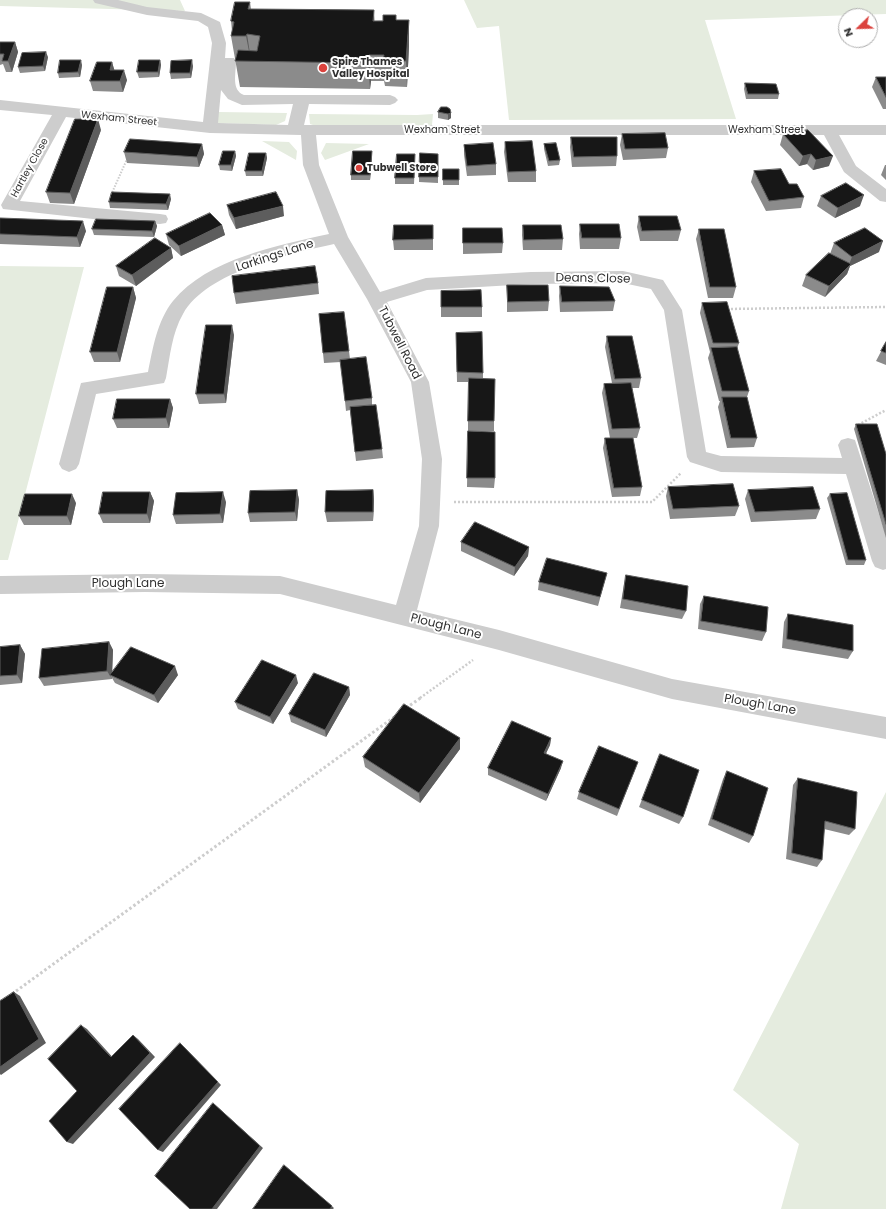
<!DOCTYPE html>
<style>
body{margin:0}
#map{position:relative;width:886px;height:1209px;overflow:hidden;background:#fff;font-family:Poppins,sans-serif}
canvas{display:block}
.north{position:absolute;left:838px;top:8px;width:40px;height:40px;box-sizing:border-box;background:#fff;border:1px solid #acacac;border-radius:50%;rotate:247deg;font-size:11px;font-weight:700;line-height:16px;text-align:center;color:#303030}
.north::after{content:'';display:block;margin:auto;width:14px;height:18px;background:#db433e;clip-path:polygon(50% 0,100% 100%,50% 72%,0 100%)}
</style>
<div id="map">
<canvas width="886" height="1209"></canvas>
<div class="north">N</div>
</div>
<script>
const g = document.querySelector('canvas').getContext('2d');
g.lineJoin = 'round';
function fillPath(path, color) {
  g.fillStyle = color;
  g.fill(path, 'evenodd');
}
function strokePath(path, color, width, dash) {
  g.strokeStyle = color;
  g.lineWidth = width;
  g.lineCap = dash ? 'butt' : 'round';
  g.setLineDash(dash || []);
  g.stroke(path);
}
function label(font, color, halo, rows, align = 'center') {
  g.font = font + ' Poppins,sans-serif';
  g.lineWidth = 4;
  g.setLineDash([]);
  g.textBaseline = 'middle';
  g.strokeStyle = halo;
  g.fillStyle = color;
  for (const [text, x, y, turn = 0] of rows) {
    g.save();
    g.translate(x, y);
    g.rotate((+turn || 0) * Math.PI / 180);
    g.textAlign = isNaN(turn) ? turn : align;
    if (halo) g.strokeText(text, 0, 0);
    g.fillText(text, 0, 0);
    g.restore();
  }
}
const green = new Path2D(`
 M0 0H180L185 11 0 6Z
 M464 0H886V14L705 20 736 119 509 120 499 26 477 28Z
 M219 112 287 113 285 121 276 125 216 123Z
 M309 114 417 115 433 114 432 125 423 128 319 127 310 124Z
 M262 141 289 142 297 151 296 160Z
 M326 143 369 144 325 160 321 153Z
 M0 266 84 267 8 560H0Z
 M886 792V1209H781L799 1144 733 1090Z`);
const pathFar2 = new Path2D(`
 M111 195 128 157`);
const pathFar1 = new Path2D(`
 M727 309 886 307
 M858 425 886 410
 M454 502H652L681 473
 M420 698 473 660`);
const path = new Path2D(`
 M406 708 422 697
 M12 994 397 715`);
const minor = new Path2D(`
 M93 0H118L147 7 201 13 220 22 226 43 225 58H234L236 61C236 74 231 90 244 95H390L395 97 398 100 395 103 390 105 309 104 304 125H886V135H839L856 166 886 189V202L880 201 844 172 824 135H316L319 165 348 237 380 292 426 278 531 272 623 271 663 280 682 310 706 452 721 456 842 458 838 445 841 440 848 438 855 440 886 536V569L883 570 875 567 872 561 846 474 721 472 690 462 687 457 664 310 651 289 623 283 531 284 427 290 387 302 429 382 442 459 439 526 417 610 499 630 672 679 886 717V739L672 699 499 650 280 594 145 592 0 594V576L145 574 280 576 396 605 419 526 422 459 411 382 367 299 334 244C290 254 207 271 183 314 172 333 170 356 166 378L164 383 96 394 79 464 76 469 69 472 62 469 59 464 81 383 148 372C153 348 157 321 173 301 207 259 279 245 329 234L303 165 301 135 210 133 66 117 20 201 160 214 166 215 168 219 166 223 160 224 102 220 3 209 1 205 52 115 0 110V100L203 122 212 43 208 27 198 21 147 15 95 3ZM221 90 228 99 242 105 293 104 288 125 218 123Z`);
const wall = new Path2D(`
 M250 2 251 9 374 10V21L396 20 409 46 407 87 385 86 384 81H371L370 89 240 87 231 36 232 31 231 21Z
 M0 42H15L18 52 12 72H6L3 64 0 65Z
 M48 57 45 71 20 73 18 67Z
 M160 60 161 65 159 77 139 78 137 72Z
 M112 62 114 70 127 80 123 92 93 91 90 81Z
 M82 65 80 77 59 78 58 73Z
 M193 66 191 78 171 79 170 73Z
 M876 77H886V109H883L872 87Z
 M745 83 779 94 778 99H746L744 89Z
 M438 112 451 113V118L448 120 438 118Z
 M101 130 74 204 50 203 46 192Z
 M622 134 668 148 666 158 623 160 620 145Z
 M783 134 829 166 813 170 807 164 799 166 780 145Z
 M571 137 617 156 616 166 572 167 570 147Z
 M505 142 536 171V182H508L504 152Z
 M202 144 204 154 199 167 127 163 124 152Z
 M544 144 560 160 559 165 548 166 544 149Z
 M464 145 496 164V175L467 176 464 155Z
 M235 151 236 156 232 171 220 170 219 165Z
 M372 151V156L370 180H351V175Z
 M266 153 267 158 263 176H246L245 171Z
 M438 154V183L419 182V177Z
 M415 160 414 184H395V178Z
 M885 165H886V180L881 175Z
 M443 169H459V185H443Z
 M754 171 789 184 804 197 801 208 766 211 751 182Z
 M821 196 860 206 835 218 817 206Z
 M171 199 168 210 110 208 109 202Z
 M227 205 284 216 236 229 229 215Z
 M639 216 681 230 678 241H640L637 227Z
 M0 218 86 231 80 247 0 244Z
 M155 221 157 226 154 237 94 235 92 229Z
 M580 224 621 238 619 249H580L579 234Z
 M222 225 225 235 181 256 169 245 166 234Z
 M433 225V250H394L393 240Z
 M523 225 563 239 562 250H523L522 235Z
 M463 228 503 243 502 253 463 254Z
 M699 229 736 287 733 298H708L696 239Z
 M834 243 879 252 850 266 847 274 825 297 802 286 806 275 830 254Z
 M171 248 173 258 136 286 119 276 116 266Z
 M318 283 319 294 236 304 234 293Z
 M507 285 549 301 548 311 507 312Z
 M560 286 615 301 613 311 560 312 559 296Z
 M133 287 136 298 120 362H94L90 352Z
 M441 291 482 307V317H441Z
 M702 303 739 343 737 349 749 391 747 397 757 438 754 447 727 448 718 407 720 401H719L708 358 710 352 700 313Z
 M319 314 349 351 350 359 372 398V405L382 449 383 458 356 461 350 410 346 411 341 362 324 363Z
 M456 333 483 373V378L494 421V431H468V382H457Z
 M234 335 226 403 199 404 196 394Z
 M607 336 641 378 639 388H632L640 428 637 438H633L642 487 640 496 612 497 603 448 605 438H610L602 393 604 384 612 383 605 347Z
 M886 342V365L876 361Z
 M170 399 173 408 169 428H117L113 419Z
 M856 424 886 454V538L854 429Z
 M468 431 495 478 494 488 467 487Z
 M668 487 739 506 735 516 670 519 666 496Z
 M297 490 299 500 297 521 250 522 248 513Z
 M373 490 374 500 373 521 327 522 325 512Z
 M748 490 820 509 816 519 751 522 745 499Z
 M150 492 154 501 150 523H103L99 514Z
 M830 494 866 560 864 565H846L827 498Z
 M226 502 223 523 176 524 173 515Z
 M76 503 71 525H24L19 516Z
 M461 542 529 547 528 556 514 576 461 551Z
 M607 573 598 606 538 590 539 582Z
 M626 575 686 611 682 619 620 608 624 584Z
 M704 596 766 632 762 641 698 629 700 604Z
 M788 614 853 651 848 659 782 648 784 622Z
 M109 642 113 650 112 673 178 675 158 703 115 683 112 678V679L44 686 39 678Z
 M20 645 25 654 22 683 0 685V647Z
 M298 683 273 724 238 709 235 702Z
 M349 687 350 695 326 737 291 722 289 714Z
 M460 738V749L420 803 365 767 363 757Z
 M551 738 550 745 546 753 561 768 546 801 488 775V768Z
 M660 754 683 817 679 824 639 807Z
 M638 762 617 816 577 799 579 792Z
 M727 771 753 836 749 843 708 825 723 779Z
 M798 778 855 829 849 835 824 829 822 860 817 867 786 859 793 785Z`);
const shadedWall = new Path2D(`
 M374 10 375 36 373 21Z
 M409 20V46L407 87 406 61Z
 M247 34 251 60V62L246 36Z
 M15 42 18 52 12 72 8 61Z
 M46 52 48 57 45 71 43 66Z
 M369 55 371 81 370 89 368 63Z
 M81 60 82 65 80 77 78 72Z
 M160 60 161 65 159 77 158 72Z
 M192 60 193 66 191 78 190 73Z
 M112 62 115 72 110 70Z
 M124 70 127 80 123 92 120 81Z
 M451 113V118L448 120V114Z
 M98 119 101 130 74 204 70 193Z
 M202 144 204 154 199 167 197 157Z
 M235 151 236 156 232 171 231 165Z
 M372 151V156L370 180V175Z
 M266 153 267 158 263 176 262 171Z
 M811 154 807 164 799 166 803 156Z
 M833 156 829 166 813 170 816 160Z
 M170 194 171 199 168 210 166 204Z
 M864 195 860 206 835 218 838 208Z
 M283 206 284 216 236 229 234 218Z
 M83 221 86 231 80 247 77 237Z
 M155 221 157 226 154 237 152 231Z
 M222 225 225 235 181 256 179 246Z
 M883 241 879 252 850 266 847 274 825 297 829 286 848 267 852 257Z
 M171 248 173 258 136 286 132 275Z
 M133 287 136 298 120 362 117 352Z
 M232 325 234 335 226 403 224 394Z
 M170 399 173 408 169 428 166 418Z
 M297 490 299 500 297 521 295 512Z
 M373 490 374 500 373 521Z
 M150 492 154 501 150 523 147 514Z
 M223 492 226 502 223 523 220 514Z
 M72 494 76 503 71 525 67 516Z
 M529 547 528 556 514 576 515 567Z
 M109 642 113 650 112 676 110 675 112 679 107 671Z
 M20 645 25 654 22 683 17 675Z
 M175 666 178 675 158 703 154 695Z
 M296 675 298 683 273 724 270 717Z
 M349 687 350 695 326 737 325 730Z
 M460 738V749L420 803 419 793Z
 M551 738 550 745 543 760 544 753Z
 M563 761 561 768 546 801 548 794Z
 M14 992 20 996 46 1043 1 1075 0 1074V1067Z
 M81 1025 87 1029 116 1061 111 1057Z
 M133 1035 138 1039 155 1057 73 1144 67 1142Z
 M184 1047 221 1085 163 1152 158 1150Z
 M213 1103 263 1148 217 1209H212Z
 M284 1165 334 1208 333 1209H330Z`);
const building = new Path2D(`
 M235 2H250L248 9 374 10 373 21H383V15H396V20H409L406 61H383L384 55H369L368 63 235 61 238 50 257 51 260 36 247 34 246 36H231L234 22 231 21Z
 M0 42H15L8 61H2L4 54H0Z
 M46 52 43 66 18 67 22 53Z
 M60 60H81L78 72 58 73Z
 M139 60H160L158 72H137Z
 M192 60 190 73H170L171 61Z
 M97 62H112L110 70H124L120 81H90Z
 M876 77H886V97Z
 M745 83 776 84 779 94H748Z
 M441 107H447L450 109 451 113 448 114 438 112Z
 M75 119H98L70 193 46 192Z
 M808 130 833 156 816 160 811 154 803 156 783 134Z
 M665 133 668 148 625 149 622 134Z
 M571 137H617V156L574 157Z
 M130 139 202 144 197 157 124 152Z
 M532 141 536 171 508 172 505 142Z
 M493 143 496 164 467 166 464 145Z
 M556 143 560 160 549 161 544 144Z
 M223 151H235L231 165H219Z
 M353 151H372L370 175H351Z
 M249 153H266L262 171H245Z
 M420 153 438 154V177H419Z
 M397 154H415L414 178H395Z
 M443 169H459V180H443Z
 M781 169 789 184H797L804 197 769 201 754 171Z
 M846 183 864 195 838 208 821 196Z
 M112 192 170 194 166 204 109 202Z
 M276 192 283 206 234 218 227 205Z
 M210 213 222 225 179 246 166 234Z
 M639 216H677L681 230 642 231Z
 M0 218 83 221 77 237 0 234Z
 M96 219 155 221 152 231 92 229Z
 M580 224H619L621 238H582Z
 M394 225H433V239L393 240Z
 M523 225H561L563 239 524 240Z
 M463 228H502L503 243H463Z
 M865 228 883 241 852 257 834 243Z
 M699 229H724L736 287H710Z
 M155 238 171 248 132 275 116 266Z
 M829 253 851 264 829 286 806 275Z
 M315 266 318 283 234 293 232 276Z
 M507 285H548L549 301 508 302Z
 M560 286 609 287 615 301 562 302Z
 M107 287H133L117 352H90Z
 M481 290 482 307H441V291Z
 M727 302 739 343H713L702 303Z
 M344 312 349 351 323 353 319 314Z
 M206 325H232L224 394H196Z
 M482 332 483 373 457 372 456 333Z
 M607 336H632L641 378 615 379Z
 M886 342V353L881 351Z
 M737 347 749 391H722L711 348Z
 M366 357 372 398 345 401 340 360Z
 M469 378 495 379 494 421H468Z
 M631 383 640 428 612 429 604 384Z
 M722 397H747L757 438H731Z
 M117 399H170L166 418 113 419Z
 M376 405 382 449 355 452 350 407Z
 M856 424H877L886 454V524Z
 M468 431 495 432V478H467Z
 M605 438H633L642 487 614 488Z
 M733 484 739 506 673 509 668 487Z
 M813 487 820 509 755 512 748 490Z
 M297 490 295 512 248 513 250 491Z
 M373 490V512H325L326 491Z
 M103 492H150L147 514H99Z
 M223 492 220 514 173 515 176 493Z
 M847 493 866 560H848L830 494Z
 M25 494H72L67 516H19Z
 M475 522 529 547 515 567 461 542Z
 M547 558 607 573 600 597 539 582Z
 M626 575 688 586 686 611 623 599Z
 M704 596 768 607 766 632 701 621Z
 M788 614 853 625V651L787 639Z
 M109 642 107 671 39 678 42 649Z
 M20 645 17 675 0 676V647Z
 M131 647 175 666 154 695 110 675Z
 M262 660 296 675 270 717 235 702Z
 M314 673 349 687 325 730 289 714Z
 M404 704 460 738 419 793 363 757Z
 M512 721 551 738 544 753 563 761 548 794 488 768Z
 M599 746 638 762 619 809 579 792Z
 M660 754 699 770 683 817 642 800Z
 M727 771 768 788 753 836 712 819Z
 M798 778 857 792 855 829 825 821 822 860 792 853Z
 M14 992 39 1039 0 1067V1001Z
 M81 1025 111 1057 133 1035 150 1053 67 1142 49 1121 77 1091 48 1059Z
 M180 1043 218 1082 158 1150 119 1109Z
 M213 1103 260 1146 212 1209H190L155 1176Z
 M284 1165 332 1206 330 1209H253Z`);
const markers = [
 [323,68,5,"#db433e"],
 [359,168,4,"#db433e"]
];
const farPoinames = [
 ["Spire Thames",332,62],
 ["Valley Hospital",332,74],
 ["Tubwell Store",367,168]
];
const farStreetnames = [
 ["Wexham Street",119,119,6],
 ["Wexham Street",442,130],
 ["Wexham Street",766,130],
 ["Hartley Close",30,168,-61]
];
const streetNames = [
 ["Larkings Lane",275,256,-18],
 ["Deans Close",593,279,1],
 ["Tubwell Road",399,343,63],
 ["Plough Lane",128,584],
 ["Plough Lane",446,627,14],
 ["Plough Lane",760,705,10]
];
fillPath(green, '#e5ecdf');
strokePath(pathFar2, '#cdcdcd', 2, [1.5, 1.5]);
strokePath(pathFar1, '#cdcdcd', 2.5, [2, 2]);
strokePath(path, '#cdcdcd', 3, [2.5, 2.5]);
fillPath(minor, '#cdcdcd');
fillPath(wall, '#8b8b8b');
fillPath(shadedWall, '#5d5d5d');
fillPath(building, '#171717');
strokePath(building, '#5d5d5d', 1);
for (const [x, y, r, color] of markers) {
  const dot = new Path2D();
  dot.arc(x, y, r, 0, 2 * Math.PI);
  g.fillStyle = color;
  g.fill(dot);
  strokePath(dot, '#fff', 1.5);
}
label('bold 10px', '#303030', '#fff', farPoinames, 'left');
label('10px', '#303030', '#fff', farStreetnames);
label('12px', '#303030', '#fff', streetNames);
</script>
